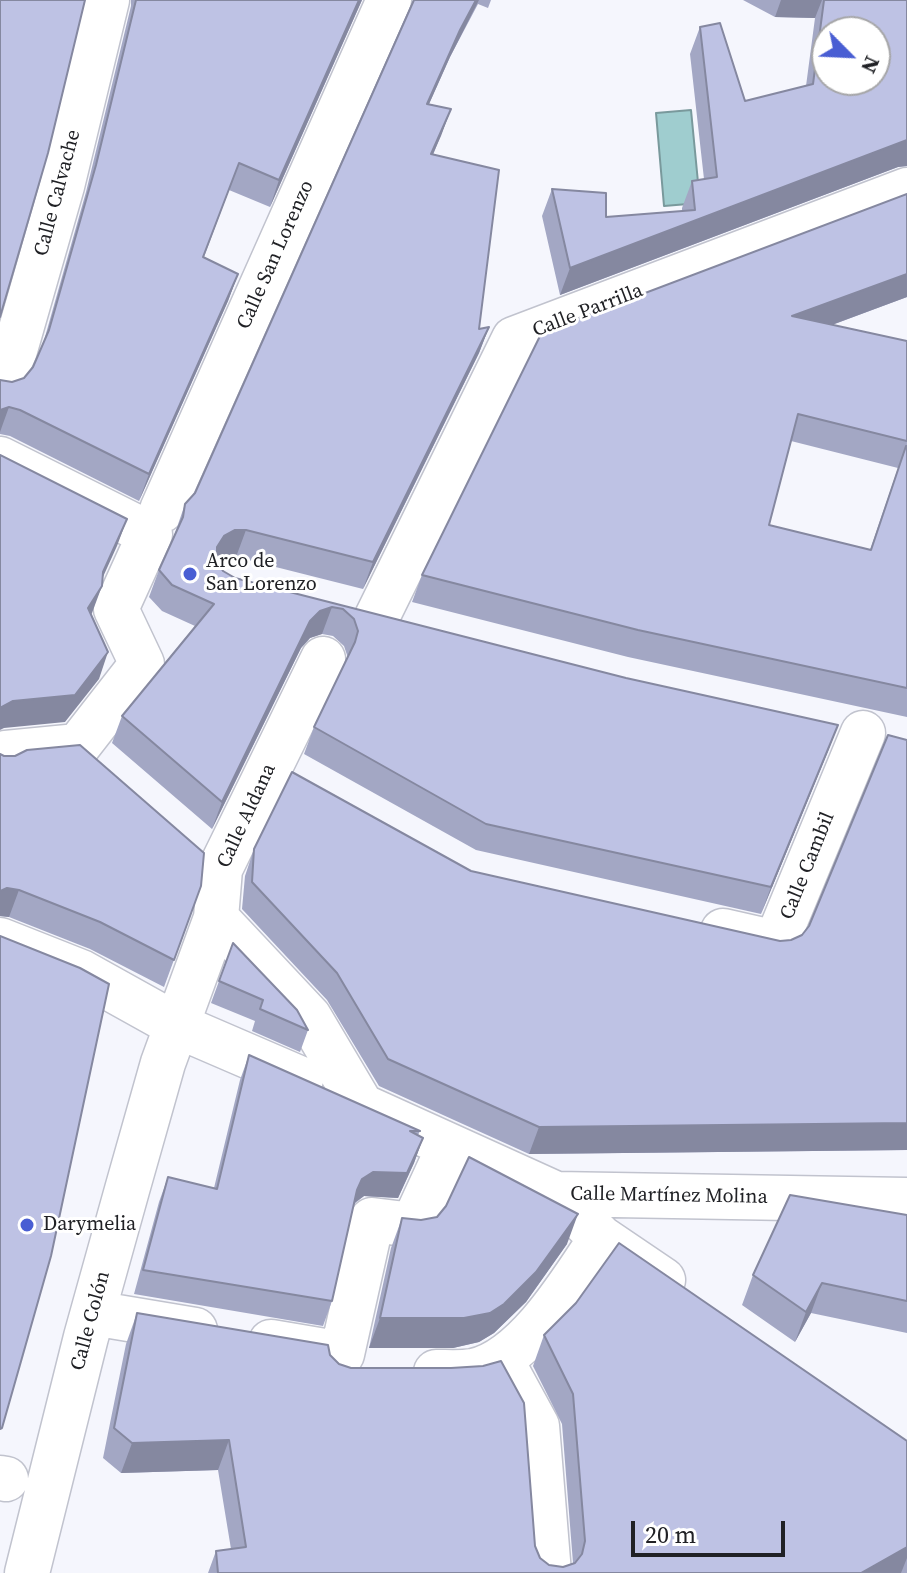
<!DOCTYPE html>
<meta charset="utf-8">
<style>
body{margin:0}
#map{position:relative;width:907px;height:1573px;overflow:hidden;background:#f5f6fd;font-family:"Source Serif 4",serif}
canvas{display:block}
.north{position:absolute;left:811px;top:16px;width:80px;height:80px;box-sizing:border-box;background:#fff;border:2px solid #a6a6a8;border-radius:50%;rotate:114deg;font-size:22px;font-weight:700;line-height:32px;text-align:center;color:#202125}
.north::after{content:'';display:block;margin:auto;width:28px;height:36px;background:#495ed3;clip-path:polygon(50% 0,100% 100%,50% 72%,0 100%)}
.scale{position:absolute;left:631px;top:1521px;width:154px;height:36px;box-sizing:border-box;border:4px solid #202125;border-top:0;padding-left:10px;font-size:24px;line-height:28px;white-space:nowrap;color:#202125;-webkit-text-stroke:6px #fff;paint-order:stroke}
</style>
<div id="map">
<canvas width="907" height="1573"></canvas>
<div class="north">N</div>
<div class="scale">20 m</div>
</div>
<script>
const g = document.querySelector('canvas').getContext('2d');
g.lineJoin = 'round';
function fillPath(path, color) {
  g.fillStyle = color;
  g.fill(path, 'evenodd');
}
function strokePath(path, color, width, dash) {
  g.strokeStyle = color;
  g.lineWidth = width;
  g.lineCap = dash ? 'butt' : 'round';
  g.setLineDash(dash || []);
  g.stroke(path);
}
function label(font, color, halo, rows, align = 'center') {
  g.font = font + ' "Source Serif 4",serif';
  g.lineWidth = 6;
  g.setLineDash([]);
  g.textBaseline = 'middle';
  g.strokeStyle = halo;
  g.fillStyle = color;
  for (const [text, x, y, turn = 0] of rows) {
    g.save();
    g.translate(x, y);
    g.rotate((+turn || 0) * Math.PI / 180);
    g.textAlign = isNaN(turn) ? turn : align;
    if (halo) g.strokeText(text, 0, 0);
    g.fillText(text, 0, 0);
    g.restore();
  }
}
const water = new Path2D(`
 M691 110 700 203 664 206 656 113Z`);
const street = new Path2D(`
 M0 384 15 350 62 186 107 0
 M0 459 150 534 116 609 142 664 78 746 6 753 0 759
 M162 510 389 0
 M377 617 514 339 907 190
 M216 918 309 1017 361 1105
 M723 931 776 943 863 733
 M0 940 81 972 178 1026 301 1079
 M364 1107 556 1194 907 1200
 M556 1194 601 1238 663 1280
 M111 1316 195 1330
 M271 1342 342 1354 372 1220 413 1225 449 1147
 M501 1360 537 1426 549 1573
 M436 1372C447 1372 462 1373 473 1371 526 1360 573 1280 601 1238
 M0 1478 6 1479
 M27 1573 86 1337 127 1190 163 1063 216 918 220 869 323 659`);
const wall = new Path2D(`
 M131 0H362L270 207 229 190 204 257 238 274 228 301 139 501 10 436 0 434V380L12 382 24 378 33 367 43 344 86 192 131 6Z
 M413 0H491L488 8 478 4 450 57 429 104 451 109 433 155 479 329 489 327 479 353 363 589 236 557H225L217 561 223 571 235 578 626 678 838 725 828 751 761 914 476 850 304 754 314 727 348 658 344 646 333 636 322 634 310 638 301 648 212 829 112 743 122 716 195 626 162 611 149 597 159 570 174 536 185 504 195 493Z
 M743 0H907V166L898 167 560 295 542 216 552 189 606 217 682 211V208L692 181 704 179 690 54 700 27 745 101 806 86 815 18 775 17Z
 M907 194V297L832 325 907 341V717L628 657 412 602 422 575ZM791 441 898 468 870 550 769 525Z
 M907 740V1150L529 1154 379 1086 327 1000 242 909 245 876 254 849 471 871 780 941 791 940 802 935 809 926Z
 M0 754 201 886 164 987 90 949 9 917 0 916Z
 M233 943 308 1030 300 1052 252 1031 255 1021 211 1003Z
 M249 1055 420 1131 418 1135 423 1138 414 1163 398 1198 364 1196 354 1204 332 1301 323 1326 134 1294 159 1202 168 1177 214 1188 240 1080Z
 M907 1215V1333L811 1313 795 1342 742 1305 753 1275Z
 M402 1218 567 1244 526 1302 494 1333 479 1342 453 1348H369L391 1248Z
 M137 1313 330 1355 535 1546 540 1558 549 1565 563 1567 573 1563 562 1424 533 1366 544 1335 907 1441V1573H208L216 1551 231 1549 218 1470 121 1473 103 1458 126 1344Z`);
const shadedWall = new Path2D(`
 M359 0H362L270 207 279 180Z
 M476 0H479L450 57 417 131 427 104 460 30Z
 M781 0H822L815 18 775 17Z
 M451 109 441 136 421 181 431 154Z
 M907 140V166L898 167 560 295 570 268Z
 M238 274 228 301 139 501 149 474Z
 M907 274V297L783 343 792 316Z
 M489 327 479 353 363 589 373 562Z
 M9 407 0 432V410Z
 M127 519 117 546 93 599 103 572Z
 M235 530H246L236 557H225L214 563 217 547 224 536Z
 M102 586 92 613 79 635 88 608Z
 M332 607 322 634 310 638 301 648 212 829 222 802 310 621 320 611Z
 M108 652 99 679 65 722 4 728 0 730V708Z
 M838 725 828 751 761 914 771 887Z
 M7 888 19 890 9 917 0 916V891Z
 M907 1123V1150L529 1154 539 1127Z
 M423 1138 414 1163 398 1198 364 1196 353 1204 357 1190 362 1179Z
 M578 1214 567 1244 526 1302 494 1333 479 1342 453 1348H369L380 1318Z
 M822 1283 811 1313 795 1342 806 1312Z
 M229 1440 218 1470 121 1473 132 1443Z
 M907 1547V1558L901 1573H861Z`);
const building = new Path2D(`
 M0 0H85L48 153 0 317Z
 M136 0H359L279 180 239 163 203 257 238 274 149 474 20 410 9 407 0 410V380L12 382 24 378 33 367 49 330 96 165Z
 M414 0H476L460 30 427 104 451 109 431 154 499 170 479 329 489 327 373 562 246 530H235L224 536 217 547V560L223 571 235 578 626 678 838 725 771 887 486 824 314 727 355 642 358 631 354 619 343 609 332 607 320 611 310 621 222 802 122 716 214 604 172 585 159 570 183 517 185 504 195 493Z
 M824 0H907V140L570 268 552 189 606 193V217L695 210 692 181 717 177 700 27 720 23 745 101 813 84ZM827 32H875V80H827Z
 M907 194V274L792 316 907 341V441L798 414 769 525 871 550 906 446H907V688L638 630 422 575 542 332Z
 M0 455 127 519 103 572 102 586 88 608 108 652 75 695 13 701 0 708Z
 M888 735 907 740V1123L539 1127 388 1059 337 973 252 882 254 849 292 772 471 871 780 941 791 940 802 935 809 926Z
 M80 745 204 853 201 886 174 960 100 922 19 890 7 888 0 891V754L4 756H15L27 750Z
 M0 936 80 968 109 984 51 1256 2 1428 0 1429Z
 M233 943 297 1010 308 1030 260 1009 263 1000 219 981Z
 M249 1055 420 1131H410L423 1138 407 1173 373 1172 362 1179 357 1190 332 1301 143 1270 168 1177 217 1189Z
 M469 1157 578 1214 536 1272 504 1304 490 1313 464 1318H380L402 1218 421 1220 437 1217 446 1206Z
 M790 1195 907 1215V1301L822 1283 806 1312 753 1275Z
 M619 1243 907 1441V1547L861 1573H218L216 1551 246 1547 229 1440 132 1443 114 1428 137 1313 328 1345 330 1355 339 1364 351 1368H451L483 1366 501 1361 524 1403 535 1546 540 1558 549 1565 563 1567 575 1563 582 1554 585 1541 573 1394 544 1335 576 1303Z`);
const markers = [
 [190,574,8,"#495ed3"],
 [27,1225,8,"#495ed3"]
];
const streetNames = [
 ["Calle Calvache",58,193,-75],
 ["Calle San Lorenzo",276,255,-66],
 ["Calle Parrilla",588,311,-21],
 ["Calle Aldana",247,816,-65],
 ["Calle Cambil",808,866,-68],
 ["Calle Martínez Molina",669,1196,1],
 ["Calle Colón",91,1321,-75]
];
const poiNames = [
 ["Arco de",206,562],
 ["San Lorenzo",206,585],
 ["Darymelia",43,1225]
];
fillPath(water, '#9fcdcf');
strokePath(water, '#79999c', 2);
strokePath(street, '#c1c3ce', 47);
strokePath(street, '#fff', 44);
fillPath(wall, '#a3a7c4');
fillPath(shadedWall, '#8588a0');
fillPath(building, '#bec2e4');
strokePath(building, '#8588a0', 2);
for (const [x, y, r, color] of markers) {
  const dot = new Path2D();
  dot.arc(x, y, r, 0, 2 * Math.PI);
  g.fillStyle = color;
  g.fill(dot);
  strokePath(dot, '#fff', 3);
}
label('20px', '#202125', '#fff', streetNames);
label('20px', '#202125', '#fff', poiNames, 'left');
</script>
